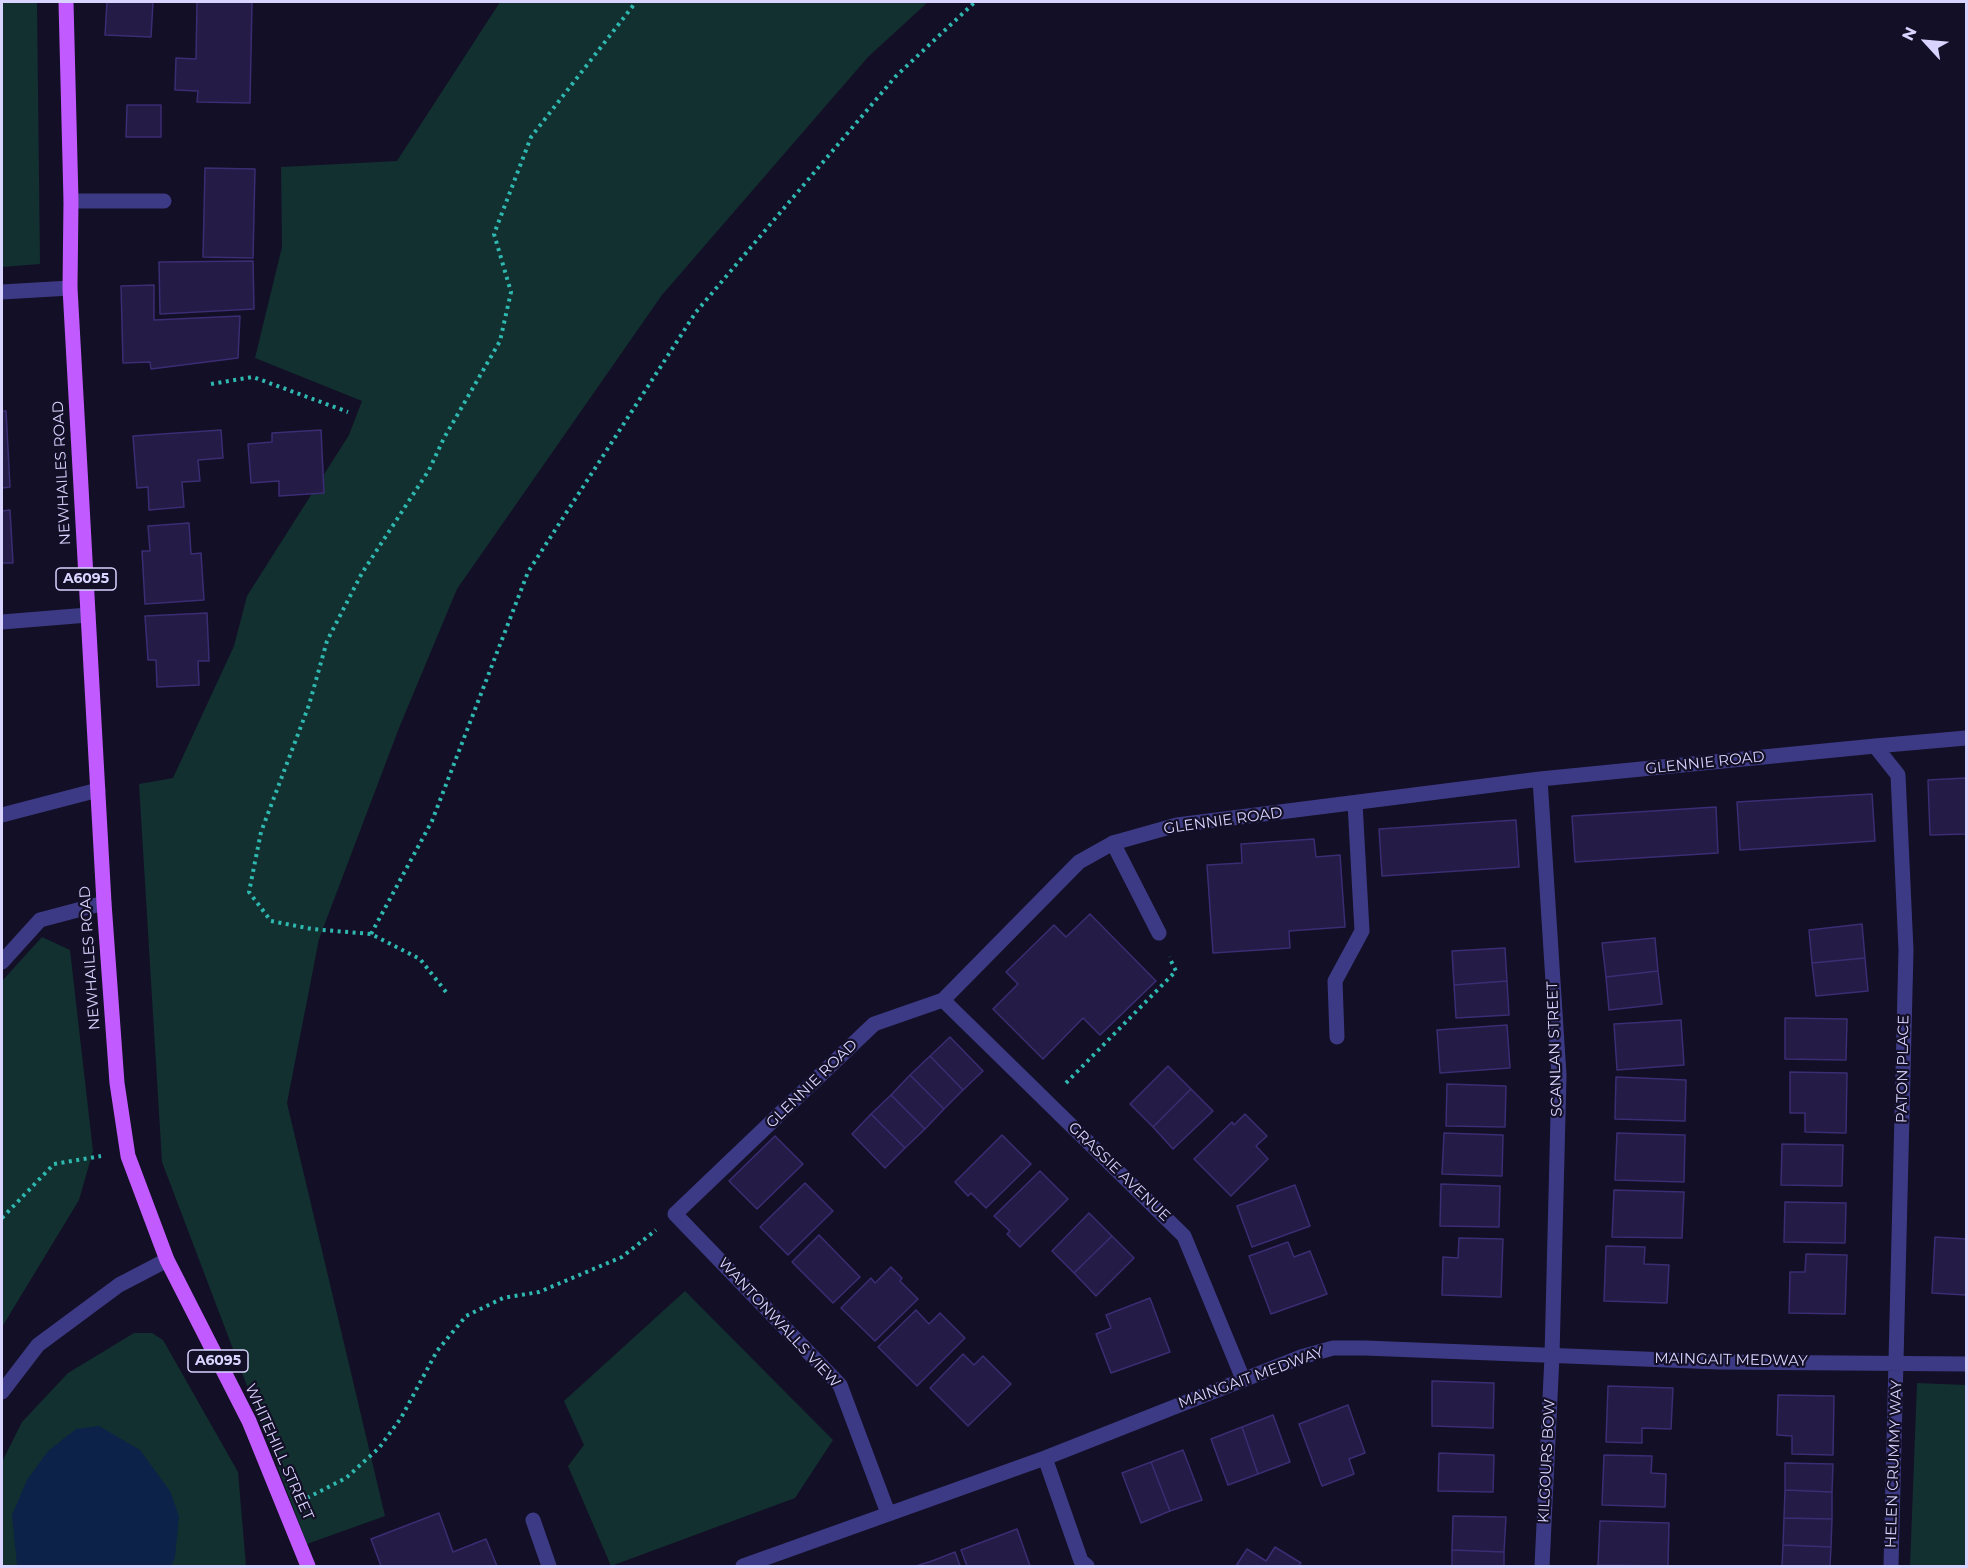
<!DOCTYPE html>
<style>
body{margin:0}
#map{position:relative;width:1968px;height:1568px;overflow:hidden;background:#130f26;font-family:Montserrat,sans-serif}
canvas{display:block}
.frame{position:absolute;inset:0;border:3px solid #d9d4ff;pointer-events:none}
.north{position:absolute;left:1896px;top:12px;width:60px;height:60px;-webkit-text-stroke:4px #130f26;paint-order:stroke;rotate:296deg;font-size:16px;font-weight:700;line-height:24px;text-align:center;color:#d9d4ff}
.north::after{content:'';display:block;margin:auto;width:21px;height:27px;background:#d9d4ff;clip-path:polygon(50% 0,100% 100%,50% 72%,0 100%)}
</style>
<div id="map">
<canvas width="1968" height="1568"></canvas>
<div class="frame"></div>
<div class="north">N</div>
</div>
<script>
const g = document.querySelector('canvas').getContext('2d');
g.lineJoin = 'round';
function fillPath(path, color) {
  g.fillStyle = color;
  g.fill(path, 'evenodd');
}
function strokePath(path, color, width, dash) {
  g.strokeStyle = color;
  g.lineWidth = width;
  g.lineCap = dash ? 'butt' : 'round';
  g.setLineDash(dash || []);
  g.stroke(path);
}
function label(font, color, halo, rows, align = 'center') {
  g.font = font + ' Montserrat,sans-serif';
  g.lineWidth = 4.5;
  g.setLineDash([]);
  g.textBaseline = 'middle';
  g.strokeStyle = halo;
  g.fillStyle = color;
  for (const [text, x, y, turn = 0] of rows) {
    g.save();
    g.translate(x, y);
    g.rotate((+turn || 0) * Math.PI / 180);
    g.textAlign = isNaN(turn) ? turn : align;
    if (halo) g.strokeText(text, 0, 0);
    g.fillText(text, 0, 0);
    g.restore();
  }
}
const green = new Path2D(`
 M2 2H37L40 264 2 267Z
 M500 2H928L868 57 662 295 457 589 399 728 319 939 287 1103 385 1516 307 1544 162 1162 139 784 173 778 234 646 247 596 349 435 362 401 255 358 282 247 281 167 397 161Z
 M42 937 70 950 93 1151 79 1200 2 1327V981Z
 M685 1291 833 1440 795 1498 611 1566 568 1466 584 1445 564 1401Z
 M134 1333H152L163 1340 238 1472 246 1566H2V1462L22 1422 68 1373Z
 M1917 1383 1966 1385V1566H1910Z`);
const water = new Path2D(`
 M99 1426 140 1450 170 1491 179 1516 175 1558 171 1566H17L12 1515 27 1480 48 1451 76 1429Z`);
const building = new Path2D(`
 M107 2H153L151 37 105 35Z
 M197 2H252L250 103 197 102 198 91 175 90 176 58 196 59Z
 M127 105H161V137H126Z
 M205 168 255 169 253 258 203 257Z
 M253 261 254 309 160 314 159 262Z
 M154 285V320L240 316 238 358 151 369 150 362 123 363 121 286Z
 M2 411H6L10 487 2 488Z
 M221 430 223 458 198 460 200 481 182 482 184 507 149 510 148 487 137 488 133 436Z
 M321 430 324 493 279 496V481L251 483 248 444 272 442V433Z
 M10 510 13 563H2V511Z
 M189 523 191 554 201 553 204 600 145 604 142 551H150L148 526Z
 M207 613 209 661H198L199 685 157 687 156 660H148L145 616Z
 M1966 778V834L1930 835 1928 780Z
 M1872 794 1875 841 1740 850 1737 802Z
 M1716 807 1718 853 1575 862 1572 816Z
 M1516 820 1519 867 1382 876 1379 829Z
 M1314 839 1316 857 1340 855 1345 927 1289 931 1290 948 1213 953 1207 865 1242 863 1241 844Z
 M1090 914 1156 981 1100 1035 1083 1018 1043 1059 993 1009 1018 984 1006 972 1054 925 1066 937Z
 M1862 924 1865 958 1812 963 1809 930Z
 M1655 938 1658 971 1606 977 1602 943Z
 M1505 948 1507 981 1454 985 1452 951Z
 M1865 958 1868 991 1816 996 1812 963Z
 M1658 971 1662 1004 1609 1010 1606 977Z
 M1507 981 1509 1015 1456 1018 1454 985Z
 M1785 1018 1847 1019 1846 1060 1785 1059Z
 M1681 1020 1684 1065 1617 1070 1614 1024Z
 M1507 1025 1510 1068 1440 1073 1437 1030Z
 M950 1037 983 1071 963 1090 930 1056Z
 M930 1056 963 1090 944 1109 910 1075Z
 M1168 1066 1191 1089 1153 1127 1130 1104Z
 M1790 1072 1847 1073 1846 1133 1805 1132V1113H1790Z
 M910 1075 944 1109 925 1129 891 1095Z
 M1616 1077 1686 1080 1685 1121 1615 1119Z
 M1447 1084 1506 1086 1505 1127 1446 1126Z
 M1191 1089 1213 1111 1173 1149 1153 1127Z
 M891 1095 925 1129 905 1148 871 1114Z
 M871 1114 905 1148 885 1168 852 1134Z
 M1245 1114 1267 1136 1256 1146 1268 1159 1231 1196 1194 1159 1232 1122 1234 1125Z
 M1444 1133 1503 1135 1502 1176 1442 1174Z
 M1617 1133 1685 1135 1684 1182 1615 1180Z
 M1002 1135 1031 1164 986 1208 971 1193 968 1196 955 1182Z
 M775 1136 803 1164 757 1209 729 1181Z
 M1782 1144 1843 1145 1842 1186 1781 1185Z
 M1040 1171 1068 1199 1020 1247 1007 1234 1010 1231 994 1216Z
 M805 1183 833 1211 788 1255 760 1227Z
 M1441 1184 1500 1186 1499 1227 1440 1226Z
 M1295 1185 1310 1226 1252 1247 1237 1206Z
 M1614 1190 1684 1192 1682 1238 1612 1237Z
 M1785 1202 1846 1203 1845 1243 1784 1242Z
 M1089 1213 1112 1236 1074 1273 1052 1251Z
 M819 1235 860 1277 833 1303 792 1262Z
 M1112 1236 1134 1258 1096 1296 1074 1273Z
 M1935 1237 1966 1239V1295L1932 1293Z
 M1459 1238 1503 1239 1501 1297 1442 1295 1443 1257 1458 1258Z
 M1288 1242 1294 1257 1310 1251 1327 1294 1271 1314 1249 1256Z
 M1606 1246 1645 1247 1644 1264 1669 1265 1667 1303 1604 1301Z
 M1806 1254 1847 1255 1845 1314 1789 1313 1790 1272H1805Z
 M891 1267 902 1278 900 1281 918 1299 875 1341 841 1308 871 1278 875 1283Z
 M1150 1298 1170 1352 1111 1373 1096 1334 1111 1328 1106 1315Z
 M916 1310 929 1324 940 1313 965 1338 917 1386 878 1347Z
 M963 1354 974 1365 983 1356 1011 1384 968 1426 930 1388Z
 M1432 1381 1494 1383 1493 1428 1432 1426Z
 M1608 1386 1673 1388 1671 1429 1642 1428V1443L1606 1442Z
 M1778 1395 1834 1396 1833 1455 1792 1454V1436L1777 1435Z
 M1348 1405 1365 1453 1349 1459 1354 1474 1322 1486 1299 1424Z
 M1273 1415 1290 1462 1258 1474 1242 1427Z
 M1242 1427 1258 1474 1228 1485 1211 1439Z
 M1183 1450 1202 1500 1170 1511 1151 1462Z
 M1439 1453 1494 1455 1493 1492 1438 1491Z
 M1604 1455 1652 1456 1651 1473 1666 1474 1665 1507 1602 1505Z
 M1151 1462 1170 1511 1141 1523 1122 1473Z
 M1785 1463 1833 1464 1832 1492 1785 1490Z
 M1785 1490 1832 1492V1519L1784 1518Z
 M439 1513 453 1552 486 1539 497 1566H381L371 1539Z
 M1453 1516 1506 1517 1504 1552 1452 1550Z
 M1784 1518 1832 1519 1831 1547 1783 1545Z
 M1600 1521 1669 1523 1668 1566 1598 1565Z
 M1017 1529 1030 1566H967L961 1550Z
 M1783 1545 1831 1547 1830 1566H1782Z
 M1275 1547 1301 1563 1298 1566H1236L1247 1549 1266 1561Z
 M1452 1550 1504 1552V1566H1452Z
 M955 1552 960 1566H916L932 1561Z`);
const path = new Path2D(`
 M211 384 253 377 348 412
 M371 934 432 821 528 572 696 312 896 76 975 2
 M446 992 420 959 371 934 312 929 271 921 249 892 261 832 309 705 327 641 362 573 429 470 444 438 500 341 511 292 494 234 531 137 636 2
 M1066 1083 1176 971 1169 957
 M2 1218 54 1164 101 1156
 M307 1498 346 1478 379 1448 401 1418 437 1351 466 1316 503 1298 539 1292 622 1257 656 1230`);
const lane = new Path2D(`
 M71 201H164
 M2 292 70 288
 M1113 843 1159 933
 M2 962 40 920 104 903
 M1337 1037 1335 981 1362 931 1355 803
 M533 1520 549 1566`);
const street = new Path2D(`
 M2 622 88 615
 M1875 746 1966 738
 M1540 779 1559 1075 1552 1356 1542 1566
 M2 815 98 790
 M943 1000 1184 1236 1243 1379
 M2 1392 38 1345 119 1285 167 1260
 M1045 1458 1081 1561 1087 1566
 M888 1513 840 1385 675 1214 874 1024 943 1000 1079 862 1113 843 1177 825 1540 779 1875 746 1898 775 1906 950 1891 1566
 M743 1566 1045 1458 1301 1357 1333 1348H1365L1719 1362 1966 1364`);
const primary = new Path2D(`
 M66 2 71 201 70 288 104 903 117 1083 128 1156 167 1260 249 1421 308 1566`);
const shields = [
 [86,579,60],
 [218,1361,60]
];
const shieldNames = [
 ["A6095",86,579],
 ["A6095",218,1361]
];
const streetNames = [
 ["NEWHAILES ROAD",62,473,-93],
 ["GLENNIE ROAD",1705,763,-6],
 ["GLENNIE ROAD",1223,821,-8],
 ["NEWHAILES ROAD",90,958,-94],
 ["SCANLAN STREET",1555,1049,-92],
 ["PATON PLACE",1903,1069,-89],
 ["GLENNIE ROAD",812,1084,-44],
 ["GRASSIE AVENUE",1119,1172,44],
 ["WANTONWALLS VIEW",779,1323,47],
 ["MAINGAIT MEDWAY",1731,1360,1],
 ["MAINGAIT MEDWAY",1251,1378,-20],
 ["WHITEHILL STREET",279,1452,66],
 ["KILGOURS BOW",1547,1461,-87],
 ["HELEN CRUMMY WAY",1894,1464,-88]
];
fillPath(green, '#12302f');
fillPath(water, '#0c2248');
fillPath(building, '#241b47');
strokePath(building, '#3b2d73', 1.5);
strokePath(path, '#2fb8b0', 4, [3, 4.5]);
strokePath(lane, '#3d3a85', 15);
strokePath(street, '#3d3a85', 15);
strokePath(primary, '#c25bff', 15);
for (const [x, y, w] of shields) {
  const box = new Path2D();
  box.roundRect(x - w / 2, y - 11, w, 22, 4.5);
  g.fillStyle = '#130f26';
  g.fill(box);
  strokePath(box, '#d9d4ff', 1.5);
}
label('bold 14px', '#d9d4ff', null, shieldNames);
label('15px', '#d9d4ff', '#130f26', streetNames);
</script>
